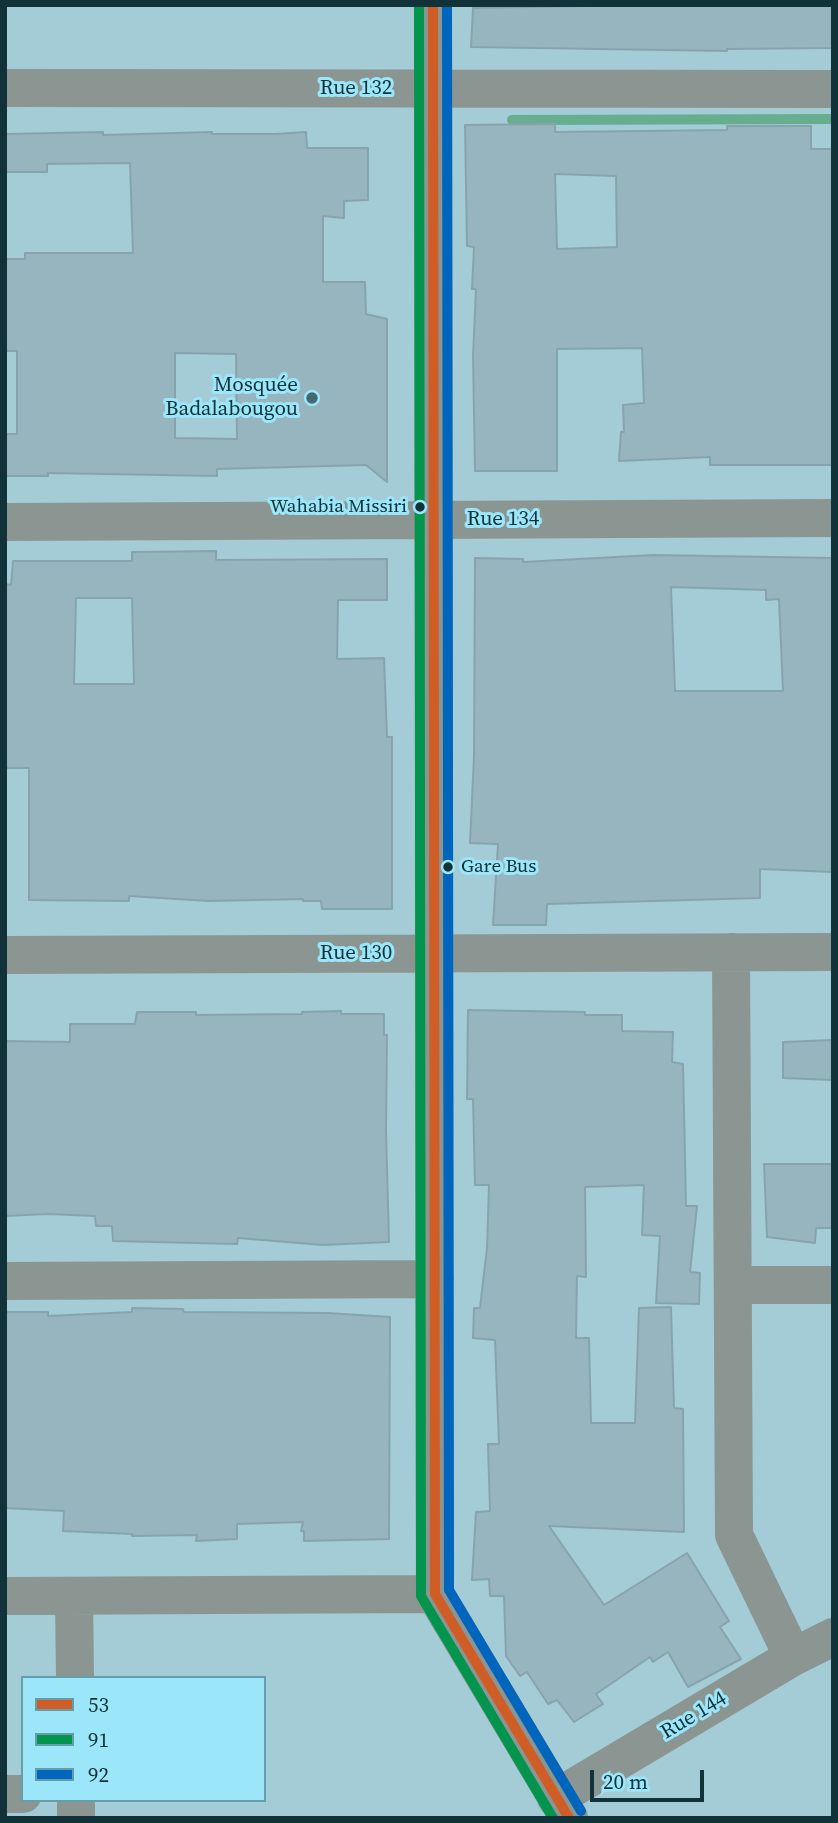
<!DOCTYPE html>
<meta charset="utf-8">
<style>
body{margin:0}
#map{position:relative;width:838px;height:1823px;overflow:hidden;background:#a4ccd6;font-family:"Source Serif 4",serif}
canvas{display:block}
.frame{position:absolute;inset:0;border:7px solid #12323a;pointer-events:none}
.legend{position:absolute;left:21px;top:1676px;width:245px;height:126px;box-sizing:border-box;background:#9be6f9;border:2px solid #649ead;margin:0;padding:9px 12px;list-style:none;font-size:21px;color:#12323a}
.legend li{display:flex;align-items:center;gap:14px;height:35px}
.legend b{width:35px;border:2px solid #649ead}
.scale{position:absolute;left:590px;top:1770px;width:114px;height:32px;box-sizing:border-box;border:4px solid #12323a;border-top:0;padding-left:9px;font-size:21px;line-height:24px;white-space:nowrap;color:#12323a;-webkit-text-stroke:5px #9be6f9;paint-order:stroke}
</style>
<div id="map">
<canvas width="838" height="1823"></canvas>
<div class="frame"></div>
<ul class="legend">
<li><b style="height:9px;background:#d05d26"></b>53</li>
<li><b style="height:9px;background:#03954e"></b>91</li>
<li><b style="height:9px;background:#0065bd"></b>92</li>
</ul>
<div class="scale">20 m</div>
</div>
<script>
const g = document.querySelector('canvas').getContext('2d');
g.lineJoin = 'round';
function strokePath(path, color, width, dash) {
  g.strokeStyle = color;
  g.lineWidth = width;
  g.lineCap = dash ? 'butt' : 'round';
  g.setLineDash(dash || []);
  g.stroke(path);
}
function fillPath(path, color) {
  g.fillStyle = color;
  g.fill(path, 'evenodd');
}
function label(font, color, halo, rows, align = 'center') {
  g.font = font + ' "Source Serif 4",serif';
  g.lineWidth = 6;
  g.setLineDash([]);
  g.textBaseline = 'middle';
  g.strokeStyle = halo;
  g.fillStyle = color;
  for (const [text, x, y, turn = 0] of rows) {
    g.save();
    g.translate(x, y);
    g.rotate((+turn || 0) * Math.PI / 180);
    g.textAlign = isNaN(turn) ? turn : align;
    if (halo) g.strokeText(text, 0, 0);
    g.fillText(text, 0, 0);
    g.restore();
  }
}
const stream = new Path2D(`
 M512 120 833 119`);
const building = new Path2D(`
 M643 5H833V48L727 49V51L471 47 473 8Z
 M555 124V132L727 130V126H811V149H833V465H710V457L619 461 621 432H624L623 405 644 403 642 348 557 349V471H475L473 356 476 289H472L474 247 467 246 465 125ZM555 174 616 176 617 247 557 249Z
 M103 132V135L212 132V134H276L306 132 307 148H368V200L344 201V218L323 216V282H365L366 314 387 319V482L366 465 217 469V476L48 473V476H5V434H17V351H5V259H25V253H133L130 163 47 164V172H5V134ZM175 353 236 354 237 439 175 438Z
 M216 551V560L387 559V600H338L337 659 384 658 387 737H392V909H322L321 901H303V899L209 901 129 896V901L29 900V768H5V584L11 585 13 561H132V552ZM76 598H132L134 684H74Z
 M653 555 833 558V872L760 869V898L547 904 546 925H493L498 844 470 843 474 756 475 558 523 559V562ZM671 587 766 590V600L779 599 783 691H675Z
 M468 1010 585 1012V1015H622V1031L673 1032 672 1062 683 1064 686 1206H697L690 1272 700 1273 699 1304 656 1303 660 1236 642 1235 644 1185 585 1187 586 1277 577 1276 576 1338H589L591 1423H635L639 1308 671 1307 674 1408 683 1409 684 1532 549 1526 604 1605 687 1553 729 1621 720 1627 741 1659 688 1687 668 1652 653 1662 650 1657 596 1694 603 1704 574 1722 557 1700 548 1704 527 1672 520 1676 506 1656 504 1596H490L489 1579 472 1580 476 1512 490 1511 488 1444H499L495 1340 473 1338 474 1308H480L487 1248 489 1185H475L473 1099H467Z
 M341 1011V1014H384V1035H387L386 1130 389 1242 323 1245 238 1238 237 1244 113 1241 112 1226H96L95 1216 48 1214 5 1216V1041L70 1042V1024H135L137 1012H196V1015L302 1014V1012Z
 M833 1040V1080L783 1078V1042Z
 M764 1164H833V1228H816L815 1243 767 1237Z
 M132 1308 183 1309 184 1312 328 1313 390 1317 389 1539 304 1541V1531H301L303 1522 237 1524V1539L196 1541 197 1535 132 1536V1534L63 1531 64 1511 5 1508V1312H48V1316L132 1312Z`);
const minor = new Path2D(`
 M433 5 435 1594 569 1818
 M5 88 833 89
 M5 522 833 518
 M731 952 734 1535 793 1657
 M5 955 833 952
 M5 1281 435 1279
 M734 1285H833
 M5 1596 435 1594
 M74 1596 75 1678
 M5 1794H23
 M556 1798 793 1657 833 1637
 M76 1800V1818`);
const bus1 = new Path2D(`
 M433 5 435 1594 569 1818`);
const bus2 = new Path2D(`
 M419 5 421 1596 553 1818`);
const bus3 = new Path2D(`
 M447 5 449 1590 581 1811`);
const markers = [
 [312,398,7,"#456871"],
 [420,507,6,"#12323a"],
 [448,867,6,"#12323a"]
];
const busNames = [
 ["Wahabia Missiri",407,507],
 ["Gare Bus",461,867,"left"]
];
const streetNames = [
 ["Rue 132",356,89],
 ["Rue 134",503,520],
 ["Rue 130",356,954],
 ["Rue 144",694,1716,-31]
];
const poiNames = [
 ["Mosquée",298,386],
 ["Badalabougou",298,410]
];
strokePath(stream, '#66ae8e', 10);
fillPath(building, '#96b5bf');
strokePath(building, '#87a4ae', 2);
strokePath(minor, '#8b9592', 38);
strokePath(bus1, '#d05d26', 10);
strokePath(bus2, '#03954e', 10);
strokePath(bus3, '#0065bd', 10);
for (const [x, y, r, color] of markers) {
  const dot = new Path2D();
  dot.arc(x, y, r, 0, 2 * Math.PI);
  g.fillStyle = color;
  g.fill(dot);
  strokePath(dot, '#9be6f9', 2.5);
}
label('19px', '#12323a', '#9be6f9', busNames, 'right');
label('21px', '#12323a', '#9be6f9', streetNames);
label('21px', '#12323a', '#9be6f9', poiNames, 'right');
</script>
